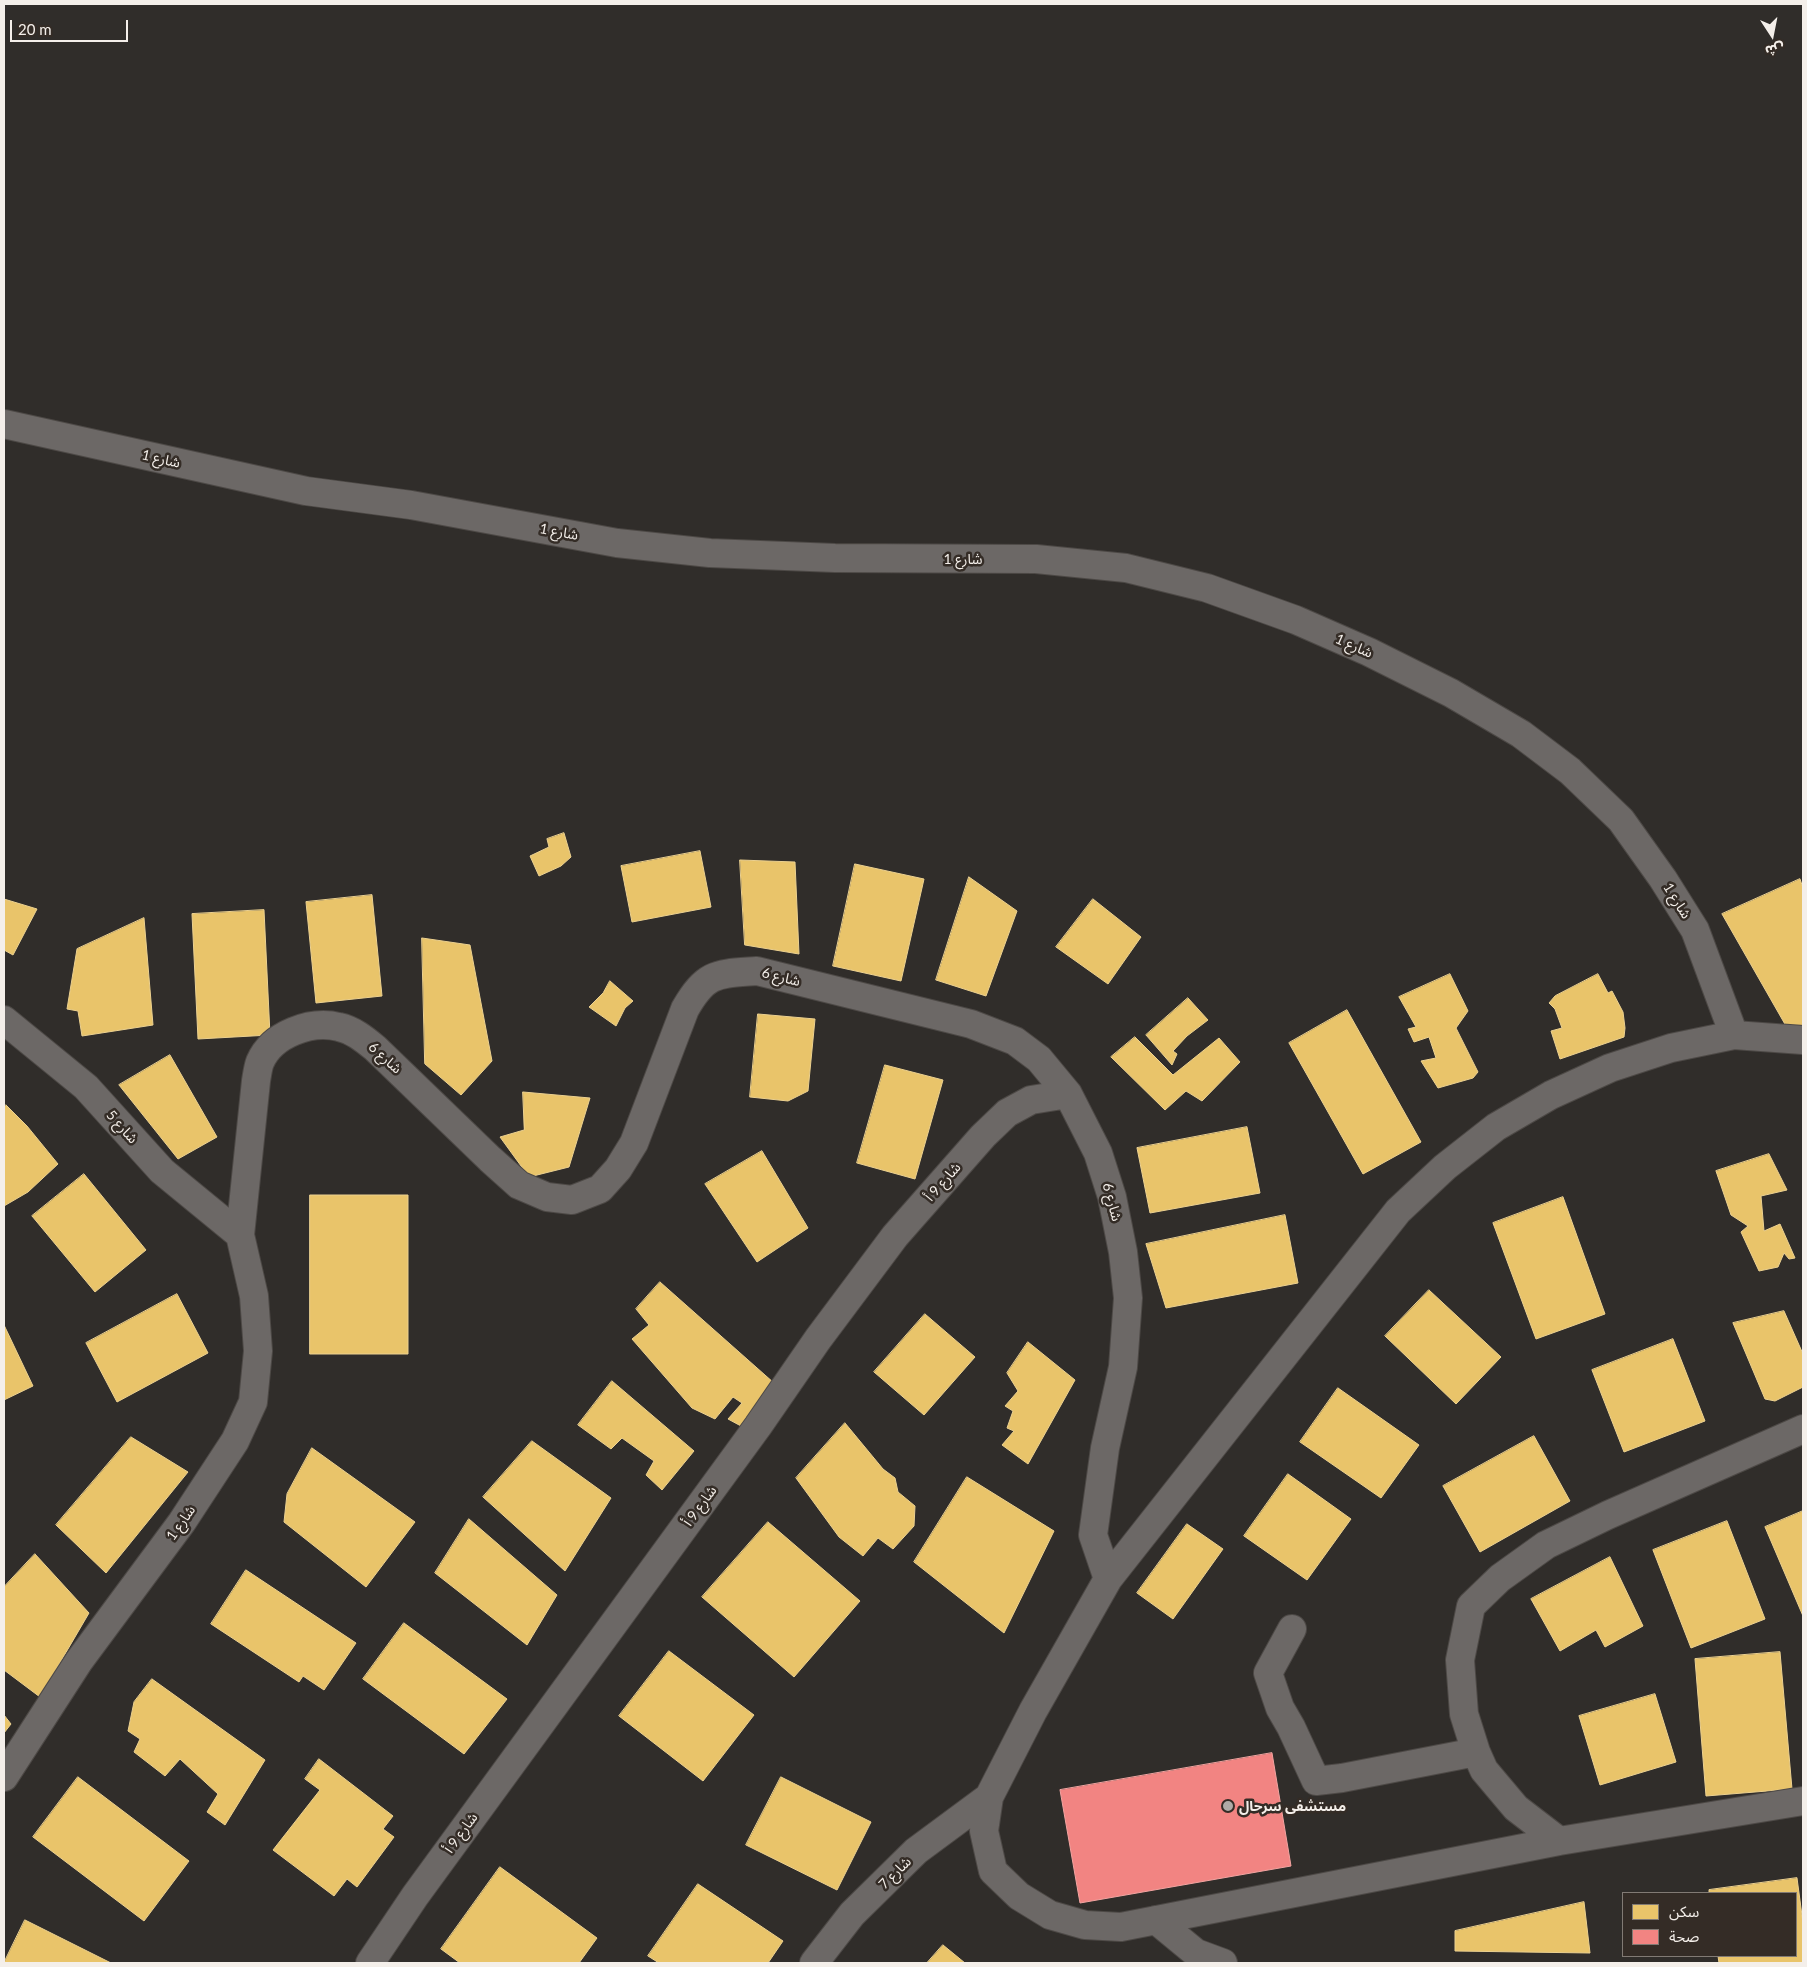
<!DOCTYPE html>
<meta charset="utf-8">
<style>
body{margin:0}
#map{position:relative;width:1807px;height:1967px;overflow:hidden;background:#302d2a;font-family:Lato,"Noto Sans Arabic",sans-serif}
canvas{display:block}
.frame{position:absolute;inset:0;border:5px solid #f4efea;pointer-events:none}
.legend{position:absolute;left:1622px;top:1892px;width:175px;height:65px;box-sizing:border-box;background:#342c26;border:1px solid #817a74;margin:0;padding:6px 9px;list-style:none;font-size:15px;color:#f4efea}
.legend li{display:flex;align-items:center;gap:10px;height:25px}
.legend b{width:25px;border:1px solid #817a74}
.north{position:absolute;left:1747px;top:10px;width:50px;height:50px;-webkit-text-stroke:4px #342c26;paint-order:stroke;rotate:169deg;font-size:14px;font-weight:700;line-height:20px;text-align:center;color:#f4efea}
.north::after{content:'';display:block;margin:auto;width:18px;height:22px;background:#f4efea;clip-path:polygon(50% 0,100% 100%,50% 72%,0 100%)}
.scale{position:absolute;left:10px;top:20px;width:118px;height:22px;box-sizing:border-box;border:2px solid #f4efea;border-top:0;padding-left:6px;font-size:15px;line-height:18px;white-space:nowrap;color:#f4efea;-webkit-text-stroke:4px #342c26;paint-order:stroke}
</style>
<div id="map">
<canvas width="1807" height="1967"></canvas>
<div class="frame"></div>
<ul class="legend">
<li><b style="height:14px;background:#e9c46a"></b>سكن</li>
<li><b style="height:14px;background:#f28482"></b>صحة</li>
</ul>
<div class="north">ش</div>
<div class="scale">20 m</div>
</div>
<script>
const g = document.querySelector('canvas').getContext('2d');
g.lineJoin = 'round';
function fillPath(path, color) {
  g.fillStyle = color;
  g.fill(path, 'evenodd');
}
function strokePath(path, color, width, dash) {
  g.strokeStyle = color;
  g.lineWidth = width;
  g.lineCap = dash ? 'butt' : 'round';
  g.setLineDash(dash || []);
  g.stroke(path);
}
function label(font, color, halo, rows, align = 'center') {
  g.font = font + ' Lato,"Noto Sans Arabic",sans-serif';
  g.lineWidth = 5;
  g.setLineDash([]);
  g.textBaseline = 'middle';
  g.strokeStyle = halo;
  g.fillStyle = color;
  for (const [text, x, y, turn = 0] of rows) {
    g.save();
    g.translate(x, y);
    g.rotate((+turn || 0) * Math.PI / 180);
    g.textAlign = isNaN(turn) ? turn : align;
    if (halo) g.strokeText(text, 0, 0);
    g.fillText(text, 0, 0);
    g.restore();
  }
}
const homes = new Path2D(`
 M564 833 571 857 561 866 539 876 530 856 549 847 547 839Z
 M700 851 711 907 632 922 621 866Z
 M740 860 795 862 799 954 745 945Z
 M855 864 924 879 901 981 833 966Z
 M969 877 1017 911 986 996 936 980Z
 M1800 879 1803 888V1027L1790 1033 1722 914Z
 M372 895 382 996 316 1003 306 902Z
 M4 899 37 909 13 955 4 950Z
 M1093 899 1141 937 1108 984 1056 947Z
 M264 910 270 1035 198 1039 192 914Z
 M144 918 153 1025 82 1036 78 1011 67 1009 77 949Z
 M422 938 470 945 492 1061 461 1095 425 1064Z
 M1450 974 1468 1011 1456 1028 1478 1072 1473 1078 1438 1088 1421 1061 1436 1058 1429 1037 1414 1042 1408 1029 1416 1027 1399 997Z
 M1598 974 1608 993 1612 991 1623 1012 1625 1028 1624 1037 1560 1059 1551 1031 1562 1028 1555 1009 1549 1003 1555 996Z
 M610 981 633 1001 625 1008 616 1026 589 1007 603 993Z
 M1188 998 1208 1020 1187 1036 1173 1051 1177 1054 1172 1065 1146 1035Z
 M1347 1010 1421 1142 1363 1174 1289 1043Z
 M758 1014 815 1019 808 1091 788 1101 750 1097Z
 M1135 1037 1173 1075 1219 1038 1240 1062 1202 1101 1186 1091 1165 1110 1111 1057Z
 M170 1055 217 1137 178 1159 119 1085Z
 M885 1065 943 1080 915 1179 857 1163Z
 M523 1092 590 1098 569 1167 529 1177 500 1137 524 1130Z
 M6 1105 27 1126 58 1164 28 1192 4 1206V1107Z
 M1247 1127 1260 1193 1150 1213 1137 1148Z
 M762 1151 808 1228 757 1262 705 1184Z
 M1769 1154 1787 1190 1761 1196 1764 1231 1780 1224 1795 1258 1789 1259 1784 1253 1778 1267 1759 1271 1741 1232 1748 1226 1731 1215 1716 1171Z
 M84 1174 146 1250 95 1292 32 1216Z
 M310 1195H408V1354H310Z
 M1563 1197 1605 1314 1536 1339 1493 1223Z
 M1285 1215 1298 1283 1166 1308 1146 1244Z
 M660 1282 774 1383 741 1426 728 1419 742 1403 733 1397 715 1419 692 1408 632 1339 649 1325 636 1309Z
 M1429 1290 1501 1357 1456 1404 1385 1336Z
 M177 1294 208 1353 117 1402 86 1343Z
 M1784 1311 1803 1354V1387L1775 1401 1765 1399 1733 1323Z
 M925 1314 975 1357 924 1415 874 1372Z
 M4 1325 33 1386 4 1400Z
 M1673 1339 1705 1421 1624 1452 1592 1370Z
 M1028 1342 1075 1380 1028 1464 1002 1445 1014 1431 1007 1428 1013 1411 1005 1406 1018 1391 1007 1373Z
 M612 1381 694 1451 662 1490 646 1475 654 1461 622 1438 611 1449 578 1425Z
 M1338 1388 1419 1445 1381 1498 1300 1442Z
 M845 1423 883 1469 895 1478 898 1492 915 1506 914 1526 893 1549 878 1538 863 1556 839 1537 796 1478Z
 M1534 1436 1570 1501 1480 1552 1443 1486Z
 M131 1437 188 1472 106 1573 56 1525Z
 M532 1441 611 1498 565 1571 483 1497Z
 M312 1448 415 1522 366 1587 284 1522 287 1494Z
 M1288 1474 1351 1519 1307 1580 1244 1536Z
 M967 1477 1054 1531 1004 1633 914 1562Z
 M1803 1511V1616L1765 1527Z
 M469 1519 557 1595 527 1645 435 1573Z
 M1727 1521 1765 1619 1691 1648 1653 1550Z
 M768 1522 860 1601 794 1677 702 1597Z
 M1187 1524 1223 1549 1173 1619 1137 1593Z
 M35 1554 89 1613 40 1697 4 1670V1587Z
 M1610 1557 1643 1626 1605 1647 1596 1630 1560 1651 1531 1599Z
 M246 1570 356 1643 324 1690 303 1676 299 1682 211 1624Z
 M404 1623 507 1699 464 1754 363 1679Z
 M669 1651 754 1715 703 1781 619 1716Z
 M1780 1652 1792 1789 1706 1796 1695 1659Z
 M152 1679 265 1760 225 1825 207 1812 218 1794 180 1759 165 1776 134 1752 140 1739 128 1731 134 1702Z
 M1655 1694 1676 1762 1600 1785 1579 1716Z
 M4 1715 11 1724 4 1733Z
 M319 1759 393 1816 383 1829 394 1837 357 1887 347 1879 334 1896 273 1850 320 1790 305 1779Z
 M78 1777 189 1861 144 1921 33 1837Z
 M781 1777 871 1822 837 1890 746 1845Z
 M500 1867 597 1938 579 1963H460L441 1949Z
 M1797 1878 1803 1923V1963H1719L1718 1956H1796V1893H1709V1890Z
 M698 1884 783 1941 768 1963H659L648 1956Z
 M1584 1902 1590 1953 1455 1951V1931Z
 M25 1920 111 1963H4Z
 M943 1945 965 1963H927Z`);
const health = new Path2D(`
 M1272 1753 1291 1866 1080 1903 1060 1790Z`);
const minor = new Path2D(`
 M4 424 306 491 411 505 617 543 710 553 835 558 1036 559 1126 568 1207 588 1296 620 1369 652 1451 693 1521 734 1570 771 1621 820 1663 879 1695 930 1734 1035
 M4 1020 86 1087 162 1171 240 1235
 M1803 1040 1734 1035 1671 1048 1610 1068 1551 1095 1496 1127 1445 1167 1398 1211 1108 1579 1033 1711 989 1797 984 1831 993 1871 1019 1896 1050 1915 1085 1925 1121 1927 1559 1841 1803 1801
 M1292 1629 1268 1673 1280 1708 1291 1727 1316 1781 1342 1778 1476 1752
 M4 1777 79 1661 182 1522 235 1441 253 1402 258 1351 254 1296 240 1235 256 1081C257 1075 258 1067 260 1062 272 1034 311 1020 339 1027 353 1030 364 1039 375 1048L490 1159 519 1185 547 1197 572 1200 600 1189 618 1169 634 1143 685 1009C706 972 717 974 757 971L971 1024 1015 1041 1039 1059 1068 1094 1098 1153 1112 1197 1123 1252 1128 1298 1123 1367 1105 1448 1093 1535 1108 1579
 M1559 1841 1516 1808 1484 1770 1476 1752 1464 1714 1460 1660 1471 1606 1500 1578 1546 1545 1608 1515 1803 1429
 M1156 1920 1196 1953 1223 1963
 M370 1963 415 1896 758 1426 818 1339 895 1236 983 1136 1007 1113 1031 1100 1068 1094
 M814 1963 852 1914 916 1851 989 1797`);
const markers = [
 [1228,1806,6,"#afaba7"]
];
const streetNames = [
 ["شارع 1",161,459,13],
 ["شارع 1",559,532,10],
 ["شارع 1",963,559],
 ["شارع 1",1354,646,24],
 ["شارع 1",1677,901,58],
 ["شارع 6",781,977,14],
 ["شارع 6",385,1058,42],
 ["شارع 5",122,1127,48],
 ["شارع 9 أ",943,1182,-49],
 ["شارع 6",1112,1202,75],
 ["شارع 9 أ",700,1506,-54],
 ["شارع 1",181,1523,-55],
 ["شارع 9 أ",461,1833,-54],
 ["شارع 7",895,1873,-45]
];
const poiNames = [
 ["مستشفى سرحال",1239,1806]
];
fillPath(homes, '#e9c46a');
strokePath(homes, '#ecd190', 1);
fillPath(health, '#f28482');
strokePath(health, '#f3a4a1', 1);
strokePath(minor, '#4d4946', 30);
strokePath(minor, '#6c6866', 28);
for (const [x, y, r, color] of markers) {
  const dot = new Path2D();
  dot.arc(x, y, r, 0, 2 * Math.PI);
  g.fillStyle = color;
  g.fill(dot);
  strokePath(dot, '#342c26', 2);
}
label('14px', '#f4efea', '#342c26', streetNames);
label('bold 14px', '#f4efea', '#342c26', poiNames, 'left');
</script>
